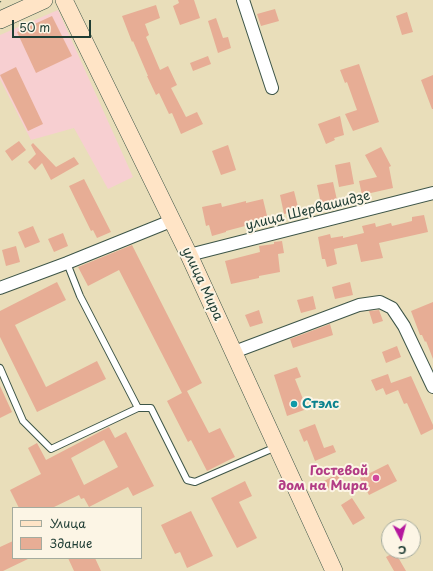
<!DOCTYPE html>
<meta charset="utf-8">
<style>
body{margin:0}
#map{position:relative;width:433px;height:571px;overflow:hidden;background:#e9deba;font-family:"Playpen Sans",sans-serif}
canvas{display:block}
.legend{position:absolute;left:12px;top:507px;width:130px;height:52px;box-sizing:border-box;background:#fcf5e5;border:1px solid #a4ab9e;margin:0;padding:5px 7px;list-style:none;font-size:12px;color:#1f3d34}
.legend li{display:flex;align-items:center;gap:8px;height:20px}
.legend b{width:20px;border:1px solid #a4ab9e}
.north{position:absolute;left:381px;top:519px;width:40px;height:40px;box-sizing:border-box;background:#fcf5e5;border:1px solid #a4ab9e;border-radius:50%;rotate:174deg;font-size:11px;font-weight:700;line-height:16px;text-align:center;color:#1f3d34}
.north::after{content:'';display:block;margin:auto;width:14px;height:18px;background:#b5179e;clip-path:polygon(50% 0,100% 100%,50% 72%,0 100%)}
.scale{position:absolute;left:12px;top:20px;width:79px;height:18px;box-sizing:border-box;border:2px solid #1f3d34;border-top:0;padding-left:5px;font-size:12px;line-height:14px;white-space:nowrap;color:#1f3d34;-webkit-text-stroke:3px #fcf5e5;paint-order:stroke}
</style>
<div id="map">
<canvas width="433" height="571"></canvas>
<ul class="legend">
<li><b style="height:5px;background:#ffe4c6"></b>Улица</li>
<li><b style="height:11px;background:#e7ad95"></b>Здание</li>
</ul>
<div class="north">С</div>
<div class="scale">50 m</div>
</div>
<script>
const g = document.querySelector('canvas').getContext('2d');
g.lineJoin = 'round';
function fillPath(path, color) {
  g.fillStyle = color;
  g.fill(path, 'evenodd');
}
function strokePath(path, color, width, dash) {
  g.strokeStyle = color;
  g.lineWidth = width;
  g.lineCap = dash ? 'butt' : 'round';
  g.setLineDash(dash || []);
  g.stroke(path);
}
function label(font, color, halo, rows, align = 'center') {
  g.font = font + ' "Playpen Sans",sans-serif';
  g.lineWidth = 4;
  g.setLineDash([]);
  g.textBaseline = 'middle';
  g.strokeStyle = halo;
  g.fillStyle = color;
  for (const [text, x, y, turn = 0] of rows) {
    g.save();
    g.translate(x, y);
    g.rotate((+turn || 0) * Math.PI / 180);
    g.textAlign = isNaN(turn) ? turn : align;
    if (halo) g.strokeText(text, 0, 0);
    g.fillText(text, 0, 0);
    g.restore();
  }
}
const built = new Path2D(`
 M58 10 133 177 108 189 74 128 31 140 0 79V35Z`);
const building = new Path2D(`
 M178 0H194L200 18 180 25 173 6 179 3Z
 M156 5 160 18 145 24 149 35 146 37 160 70 168 66 177 85 171 88 186 117 197 112 203 124 181 134 172 113 169 114 159 93 156 95 147 76H148L133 41 132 42 122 16Z
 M275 9 279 21 261 26 257 14Z
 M407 12 413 32 402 35 396 16Z
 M52 16 72 56 36 73 17 32Z
 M216 18 223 38 228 37 231 48 218 53 208 21Z
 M208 56 211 64 193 71 190 63Z
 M359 64 379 122 353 131 345 114 357 110 347 82 345 83 340 70Z
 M16 67 43 124 28 131 0 75Z
 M433 75V109H432L421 80Z
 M340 116 344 135 334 138 335 140 326 144 318 124Z
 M19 141 26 150 12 161 5 151Z
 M33 143 56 167 74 157 79 164 51 180 42 163 35 170 28 162 36 154 31 145Z
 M228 145 236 170 221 175 212 151Z
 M381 147 391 166 389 167 393 188 362 195 359 181 377 177 365 155Z
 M350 162 354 184 339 187 335 165Z
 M84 179 111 232 97 238 93 230 91 231 69 186Z
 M333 182 337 200 321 204 317 185Z
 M294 191 299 211 284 214 280 195Z
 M263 199 268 220 226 231V232L212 236 209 225 206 226 202 207 221 203 222 207 246 201V203Z
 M424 215 428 232 379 243 383 258 361 262 357 244 334 249 337 264 327 267 325 259H322L318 237 330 234 331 238 343 236V238L364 233 362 226 375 223 376 227 391 223 392 226 412 221V217Z
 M33 226 40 242 25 248 18 232Z
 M63 233 68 246 54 252 48 239Z
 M282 241 284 253 278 254 280 272 259 276V278L231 284 225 261 260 252 259 246 274 244V242Z
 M132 245 202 383 187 391 209 433 220 428 235 457 207 471 191 440 188 442 167 401 182 393 119 270 88 286 78 267Z
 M16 246 20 262 6 266 2 250Z
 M57 282 66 300 15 325 46 387 97 361 106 379 37 412 0 337V311Z
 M350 282 353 295 335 299 332 287Z
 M313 296 316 309 301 313 297 300Z
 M433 302V359L426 341 425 342 422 335H420L411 311Z
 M259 310 263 323 250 327 245 315Z
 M379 310 383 321 373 324 369 311Z
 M330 324 333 335 293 348 290 339Z
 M397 346 401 357 386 363 382 352Z
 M297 367 301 377 295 379 307 409 287 416 274 375Z
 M388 374 391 383 411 376 433 425V429L421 435 407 403 404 404 398 390 386 395 383 388 376 391 371 380Z
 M0 386 12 412 0 418Z
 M315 424 324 448 333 445 336 452 315 461 307 440 304 442 299 430Z
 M109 427 115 438 126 432 154 486 133 496 128 487 89 507 84 498 81 499 79 495 52 508H19L10 490 41 474 28 448 37 443 46 460ZM104 440 118 467 84 485 71 458Z
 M388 464 397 481 369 495 360 478Z
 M337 474 343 484 330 491 324 481Z
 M245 481 252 496 239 502 257 538 237 548 211 498Z
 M352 498 365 518 353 525 341 505Z
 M191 511 213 556 187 568 180 552 175 554 161 525Z
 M13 541V558H30L3 571H0V547Z
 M395 552 406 571H394L386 557Z
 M68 558H95L101 571H74Z`);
const path = new Path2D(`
 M0 2 1 0`);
const lane = new Path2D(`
 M67 263 80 296 138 408H151L187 480 195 482 276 447
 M0 368 23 421 51 449 138 408`);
const street = new Path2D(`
 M243 0 272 88
 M189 255 433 193
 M0 288 67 263 171 221
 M234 352 359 305 380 302 392 308 404 326 433 387`);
const secondary = new Path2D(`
 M64 0 189 255 334 571
 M0 20 44 0`);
const markers = [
 [294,404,4,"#0f9aa8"],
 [376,478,4,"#d1479c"]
];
const streetNames = [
 ["улица Шервашидзе",308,211,-14],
 ["улица Мира",202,284,65]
];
const cultureNames = [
 ["Стэлс",302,404]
];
const hotelNames = [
 ["Гостевой",368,471],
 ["дом на Мира",368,486]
];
fillPath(built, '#f7cfd1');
fillPath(building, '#e7ad95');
strokePath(lane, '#3d5548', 8);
strokePath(street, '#3d5548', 14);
strokePath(secondary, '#3d5548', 18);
strokePath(path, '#3d5548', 2, [1, 3]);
strokePath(lane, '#fff', 6);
strokePath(street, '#fff', 12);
strokePath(secondary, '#ffe4c6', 17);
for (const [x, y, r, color] of markers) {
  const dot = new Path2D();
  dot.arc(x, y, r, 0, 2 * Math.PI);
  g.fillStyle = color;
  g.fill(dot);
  strokePath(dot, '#fcf5e5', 1.5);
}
label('13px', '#1f3d34', '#fcf5e5', streetNames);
label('bold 13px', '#0d838f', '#fcf5e5', cultureNames, 'left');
label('bold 13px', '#b23c85', '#fcf5e5', hotelNames, 'right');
</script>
